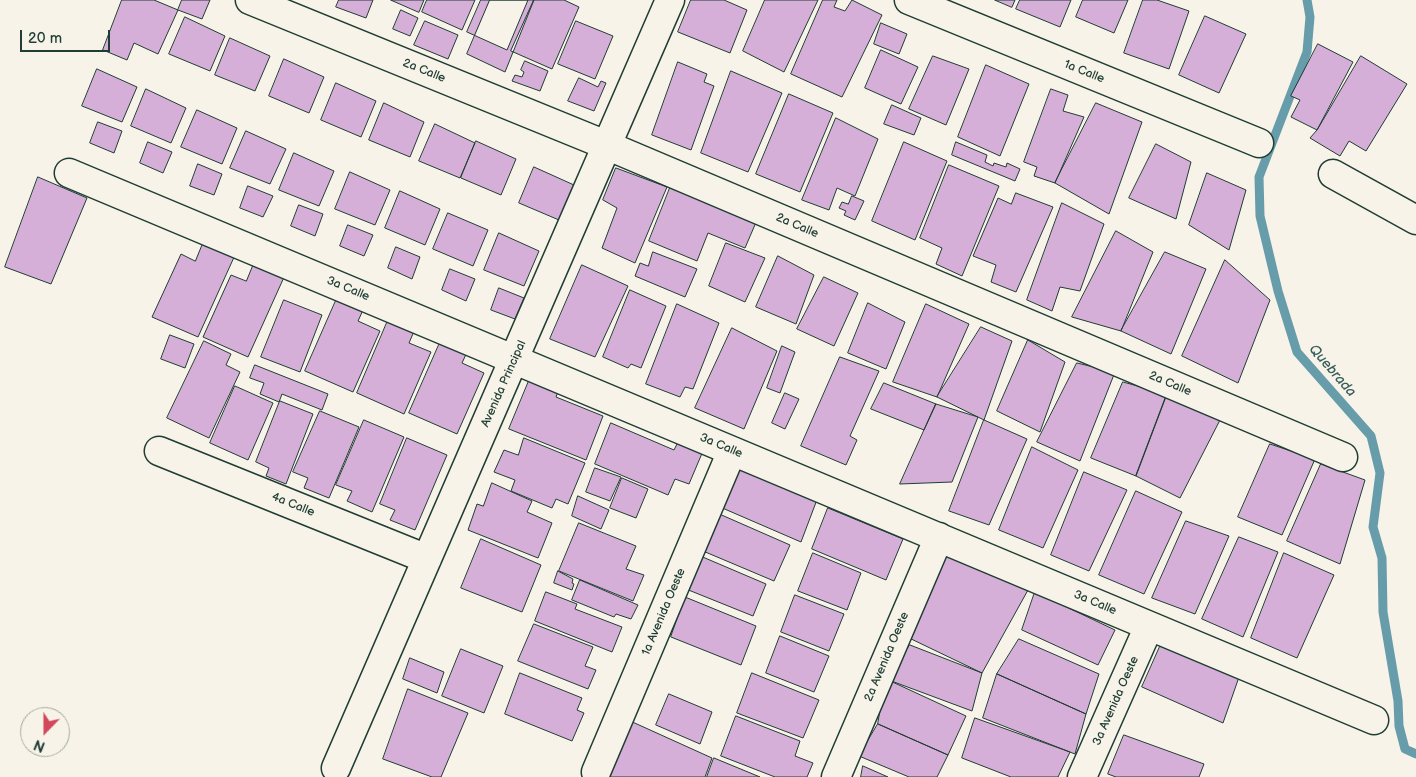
<!DOCTYPE html>
<style>
body{margin:0}
#map{position:relative;width:1416px;height:777px;overflow:hidden;background:#f7f3e8;font-family:"Balsamiq Sans",sans-serif}
canvas{display:block}
.north{position:absolute;left:20px;top:707px;width:50px;height:50px;box-sizing:border-box;background:#f7f3e8;border:1px solid #a1aaa0;border-radius:50%;rotate:202deg;font-size:14px;font-weight:700;line-height:20px;text-align:center;color:#1f3d34}
.north::after{content:'';display:block;margin:auto;width:18px;height:22px;background:#d1495b;clip-path:polygon(50% 0,100% 100%,50% 72%,0 100%)}
.scale{position:absolute;left:20px;top:30px;width:90px;height:22px;box-sizing:border-box;border:2px solid #1f3d34;border-top:0;padding-left:6px;font-size:15px;line-height:18px;white-space:nowrap;color:#1f3d34;-webkit-text-stroke:4px #f7f3e8;paint-order:stroke}
</style>
<div id="map">
<canvas width="1416" height="777"></canvas>
<div class="north">N</div>
<div class="scale">20 m</div>
</div>
<script>
const g = document.querySelector('canvas').getContext('2d');
g.lineJoin = 'round';
function strokePath(path, color, width, dash) {
  g.strokeStyle = color;
  g.lineWidth = width;
  g.lineCap = dash ? 'butt' : 'round';
  g.setLineDash(dash || []);
  g.stroke(path);
}
function fillPath(path, color) {
  g.fillStyle = color;
  g.fill(path, 'evenodd');
}
function label(font, color, halo, rows, align = 'center') {
  g.font = font + ' "Balsamiq Sans",sans-serif';
  g.lineWidth = 4.5;
  g.setLineDash([]);
  g.textBaseline = 'middle';
  g.strokeStyle = halo;
  g.fillStyle = color;
  for (const [text, x, y, turn = 0] of rows) {
    g.save();
    g.translate(x, y);
    g.rotate((+turn || 0) * Math.PI / 180);
    g.textAlign = isNaN(turn) ? turn : align;
    if (halo) g.strokeText(text, 0, 0);
    g.fillText(text, 0, 0);
    g.restore();
  }
}
const stream = new Path2D(`
 M1307 0 1310 17 1307 52 1259 177 1260 216 1278 291 1297 352 1371 436 1380 473 1373 527 1382 558 1383 612 1398 701 1399 726 1405 749 1416 754`);
const building = new Path2D(`
 M122 0H154L178 10 158 54 134 43 127 60 103 50Z
 M182 0H210L202 19 178 10Z
 M339 0H373L366 18 336 7Z
 M391 0H424L419 12Z
 M427 0H475L462 30 422 12Z
 M481 0H528L507 50 467 32Z
 M490 0H534L505 72 467 54Z
 M534 0H564L579 7 552 69 511 51Z
 M691 0H724L747 10 730 53 678 32Z
 M765 0H818L784 72 743 51Z
 M823 0H837L834 7 845 11 852 0 882 15 842 97 791 74Z
 M995 0H1015L1012 7Z
 M1020 0H1071L1060 27 1016 9Z
 M1083 0H1128L1114 33 1076 17Z
 M1143 0H1157L1189 11 1169 69 1124 53Z
 M401 10 418 18 410 36 393 29Z
 M1205 16 1246 34 1219 93 1179 75Z
 M185 17 225 36 210 71 169 54Z
 M425 21 458 35 448 59 414 45Z
 M576 21 613 36 595 79 558 64Z
 M881 23 907 34 899 54 874 44Z
 M230 38 270 56 255 91 215 75Z
 M1318 44 1353 62 1317 130 1291 117 1300 100 1291 96Z
 M881 50 918 67 901 104 865 88Z
 M933 56 969 69 946 125 909 109Z
 M1361 56 1407 84 1366 151 1349 141 1340 156 1310 138 1317 130Z
 M284 59 324 77 309 113 269 96Z
 M525 61 548 71 540 91 512 81 515 75 522 77 524 72 521 70Z
 M678 62 707 74 704 82 714 86 691 150 652 135Z
 M986 65 1029 84 1000 156 958 137Z
 M97 69 137 87 122 122 82 106Z
 M731 71 782 93 748 172 701 153Z
 M579 78 598 87 601 81 606 83 594 111 568 101Z
 M336 83 376 101 361 137 321 120Z
 M146 89 186 108 171 143 131 126Z
 M1051 89 1068 95 1063 111 1084 117 1055 183 1034 176 1037 167 1024 162Z
 M789 94 833 113 800 192 756 174Z
 M384 103 424 122 410 157 369 140Z
 M1096 103 1142 122 1109 214 1055 183Z
 M892 105 921 118 914 135 884 124Z
 M197 110 237 128 222 164 181 147Z
 M836 118 878 139 855 196 837 188 829 210 802 200Z
 M98 122 122 131 114 153 90 143Z
 M435 124 475 143 460 178 419 161Z
 M246 131 286 149 270 184 230 168Z
 M476 141 516 159 501 195 461 178Z
 M148 142 172 152 163 173 140 163Z
 M904 142 947 161 915 240 872 221Z
 M956 142 987 155 985 162 993 166 994 163 1006 167 1007 163 1020 169 1015 181 952 155Z
 M1156 144 1191 162 1176 219 1129 198Z
 M294 153 334 171 319 206 279 190Z
 M198 164 222 174 214 195 190 186Z
 M949 165 999 186 962 276 936 264 942 248 920 238Z
 M534 167 574 185 559 220 519 203Z
 M616 168 667 187 635 263 602 248 617 208 603 200Z
 M350 172 390 190 375 225 335 209Z
 M1207 173 1246 190 1229 250 1189 225Z
 M38 177 87 198 51 284 5 267Z
 M248 186 273 196 263 217 240 208Z
 M670 188 757 220 745 248 708 233 697 261 649 241Z
 M400 191 440 209 425 245 385 228Z
 M1016 193 1053 207 1016 292 991 282 996 265 973 256 998 198 1011 204Z
 M852 196 864 201 855 220 844 215 846 211 839 208 842 202 848 204Z
 M1062 203 1104 224 1080 291 1060 287 1052 311 1027 300Z
 M299 205 323 214 315 236 291 226Z
 M448 213 488 230 473 266 433 249Z
 M348 225 373 235 364 256 340 246Z
 M1116 231 1153 252 1121 331 1072 317Z
 M499 233 539 251 524 286 484 270Z
 M204 241 235 255 198 337 152 317 181 254 195 261Z
 M726 243 765 258 745 302 709 286Z
 M396 247 420 257 412 279 388 268Z
 M653 252 697 269 685 297 635 276 640 263 648 266Z
 M1165 252 1206 269 1171 354 1121 331Z
 M778 256 814 275 796 324 756 307Z
 M1225 260 1270 300 1238 383 1182 356Z
 M255 261 285 275 248 357 203 337 231 275 246 281Z
 M582 265 628 286 595 357 550 339Z
 M450 269 475 279 466 301 442 290Z
 M824 277 858 293 834 346 797 329Z
 M499 288 524 298 515 319 491 310Z
 M630 290 666 306 641 368 631 364 628 368 603 357Z
 M338 296 364 308 358 321 380 331 353 392 305 371Z
 M284 300 322 315 300 372 261 357Z
 M868 303 905 322 886 369 848 353Z
 M677 304 719 323 693 389 685 387 680 397 646 384Z
 M926 304 969 324 937 397 893 382Z
 M389 318 415 329 409 343 431 352 404 414 357 393Z
 M981 327 1012 341 984 420 937 397Z
 M732 328 777 351 744 429 695 408Z
 M170 335 194 344 185 368 161 359Z
 M442 338 468 350 462 363 484 373 457 434 409 413Z
 M1028 340 1065 362 1040 432 997 411Z
 M204 341 231 354 226 365 240 372 209 438 167 418Z
 M782 346 795 352 780 393 767 388Z
 M840 357 879 371 850 436 857 440 846 465 801 446Z
 M1077 363 1115 372 1080 461 1037 442Z
 M255 365 328 394 322 410 282 394 279 402 260 394 264 383 250 378Z
 M531 376 559 389 556 397 603 416 586 460 509 429Z
 M1123 382 1167 394 1136 476 1091 458Z
 M884 383 936 404 924 430 871 409Z
 M235 386 273 403 248 460 210 443Z
 M785 393 799 399 785 429 772 423Z
 M1167 394 1220 420 1180 498 1136 476Z
 M280 401 313 414 286 484 266 476 269 468 256 462Z
 M936 404 978 417 952 482 900 484Z
 M320 411 359 427 329 498 304 488 308 478 293 472Z
 M364 420 404 437 372 512 347 501 352 491 336 485Z
 M984 420 1027 439 989 525 949 511Z
 M611 423 674 450 679 440 703 451 689 484 675 479 668 495 595 464Z
 M407 438 447 455 415 530 390 520 395 510 380 504Z
 M524 438 585 463 568 504 556 499 552 508 511 491 515 480 494 472 504 450 518 455Z
 M1270 444 1315 459 1282 535 1238 517Z
 M1032 447 1078 470 1043 548 999 530Z
 M738 462 818 497 801 542 720 507Z
 M1321 464 1365 480 1340 564 1287 541Z
 M595 468 621 477 610 501 586 492Z
 M1084 472 1127 490 1089 571 1051 555Z
 M622 478 648 489 636 518 610 508Z
 M492 483 532 501 527 512 552 523 538 558 468 530 477 504 483 506Z
 M1136 491 1182 512 1144 594 1099 575Z
 M578 496 609 510 601 529 572 516Z
 M828 508 903 539 886 580 812 549Z
 M717 513 790 545 774 581 703 551Z
 M1186 521 1229 536 1195 614 1152 598Z
 M579 523 636 546 626 569 644 575 633 601 559 571Z
 M1239 537 1278 552 1243 637 1202 619Z
 M481 539 541 565 522 612 461 588Z
 M813 553 861 573 847 610 798 591Z
 M942 553 1028 590 982 673 905 636Z
 M1284 553 1334 575 1297 658 1251 638Z
 M698 555 766 584 753 616 686 589Z
 M558 571 573 579 572 583 574 584 572 590 554 583Z
 M580 580 638 605 631 619 616 614 614 617 572 600Z
 M546 592 577 604 575 609 622 627 612 652 535 621Z
 M1035 592 1115 630 1098 665 1022 630Z
 M795 595 844 614 829 651 781 632Z
 M685 597 756 626 741 665 671 637Z
 M534 624 593 647 585 666 596 670 588 689 518 661Z
 M780 636 829 656 814 692 766 673Z
 M1019 639 1099 674 1086 714 997 674Z
 M1162 642 1239 677 1223 723 1142 687Z
 M910 645 982 673 972 711 886 679Z
 M461 649 503 666 484 713 442 696Z
 M410 658 444 672 437 693 403 679Z
 M520 673 582 698 577 710 584 713 572 741 505 714Z
 M752 673 819 700 803 738 737 713Z
 M997 674 1086 714 1075 754 983 718Z
 M886 679 966 716 948 755 878 724Z
 M408 689 468 713 441 777H432L383 759Z
 M669 694 712 712 700 744 656 725Z
 M736 716 800 741 795 756 813 763 807 777H775L721 756Z
 M975 718 1070 752 1058 777H1011L962 758Z
 M628 720 712 758 705 777H607Z
 M878 724 948 755 937 777H909L859 756Z
 M1124 735 1204 764 1199 777H1116L1108 774Z
 M714 758 760 777H707Z
 M863 766 888 777H861Z`);
const minor = new Path2D(`
 M250 0 606 145 1343 457
 M909 0 1259 143
 M69 173 1374 720
 M1333 174 1416 220
 M159 451 427 559
 M336 768 670 0
 M596 772 732 451
 M836 777 939 537
 M1082 777 1149 626`);
const streetNames = [
 ["2a Calle",424,71,22],
 ["1a Calle",1084,72,22],
 ["2a Calle",797,226,23],
 ["3a Calle",348,289,23],
 ["Avenida Principal",504,384,-66],
 ["2a Calle",1170,384,23],
 ["3a Calle",721,446,23],
 ["4a Calle",293,505,22],
 ["3a Calle",1095,603,23],
 ["1a Avenida Oeste",664,612,-67],
 ["2a Avenida Oeste",887,657,-67],
 ["3a Avenida Oeste",1116,701,-66]
];
const waterNames = [
 ["Quebrada",1332,371,49]
];
strokePath(stream, '#679caa', 9);
fillPath(building, '#d6afd8');
strokePath(building, '#1f3d34', 1);
strokePath(minor, '#1f3d34', 31);
strokePath(minor, '#f7f3e8', 28);
label('12px', '#1f3d34', '#f7f3e8', streetNames);
label('italic 14px', '#375d5b', '#f7f3e8', waterNames);
</script>
